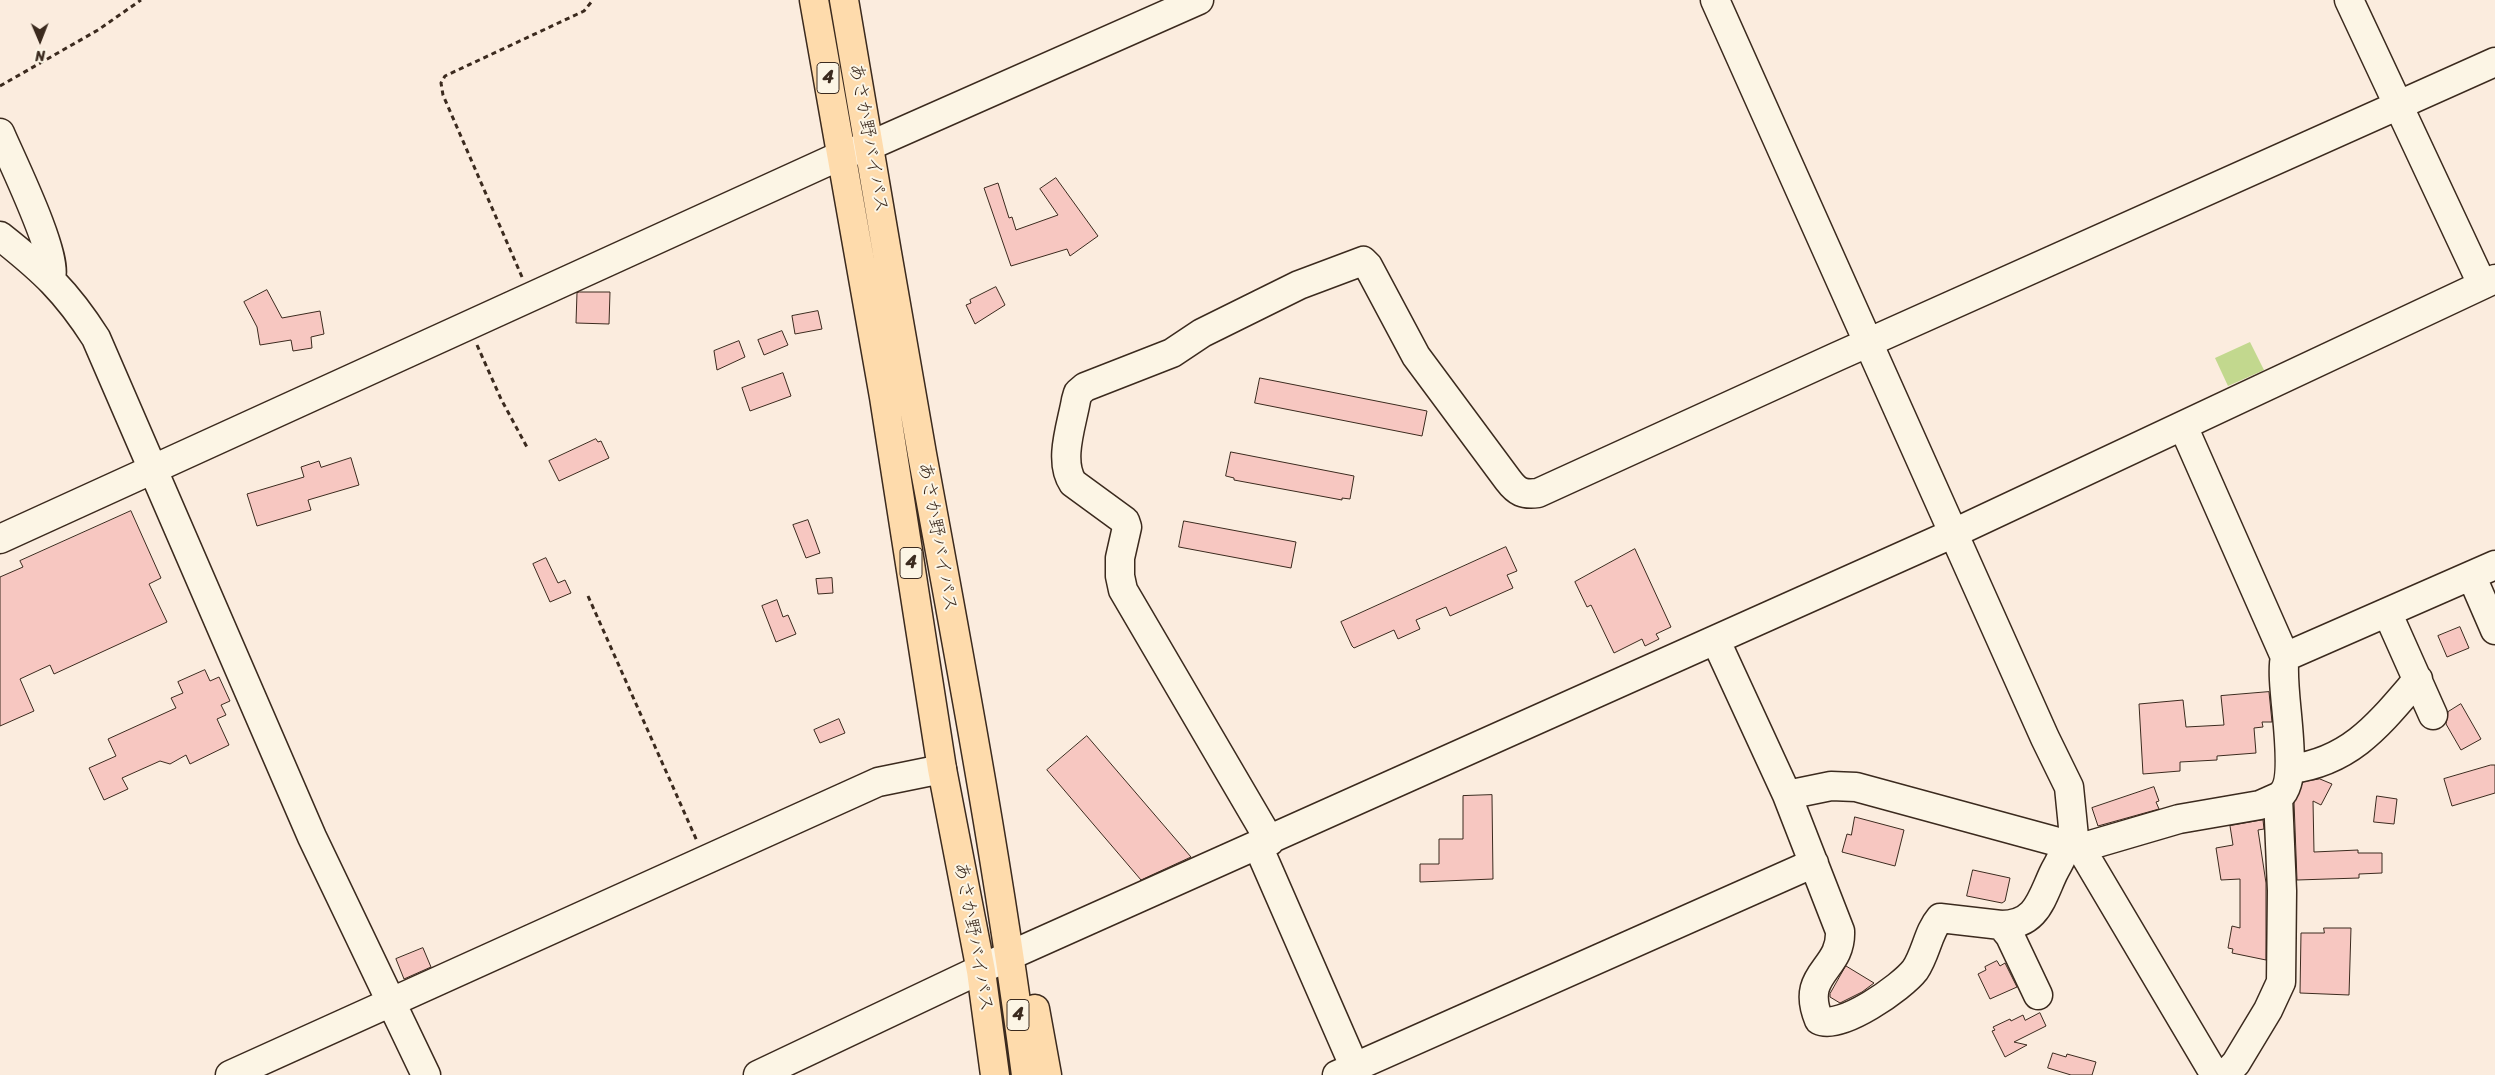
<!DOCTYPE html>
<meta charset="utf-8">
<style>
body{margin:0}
#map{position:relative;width:2495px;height:1075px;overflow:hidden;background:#fbecde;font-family:Sriracha,sans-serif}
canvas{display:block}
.north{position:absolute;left:15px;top:15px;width:50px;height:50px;-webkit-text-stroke:4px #fcf5e5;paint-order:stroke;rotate:179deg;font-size:14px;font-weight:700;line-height:20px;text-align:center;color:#3b2a1e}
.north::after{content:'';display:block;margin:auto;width:18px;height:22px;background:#3b2a1e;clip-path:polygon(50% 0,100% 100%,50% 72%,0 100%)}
</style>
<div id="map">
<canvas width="2495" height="1075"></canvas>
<div class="north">N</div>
</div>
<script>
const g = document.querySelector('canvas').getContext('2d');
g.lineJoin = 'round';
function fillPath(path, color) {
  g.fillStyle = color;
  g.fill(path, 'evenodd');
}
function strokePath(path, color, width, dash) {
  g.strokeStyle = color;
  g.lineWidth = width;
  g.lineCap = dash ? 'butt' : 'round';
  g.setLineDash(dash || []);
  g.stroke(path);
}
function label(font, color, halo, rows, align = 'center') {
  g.font = font + ' Sriracha,"Klee One",sans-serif';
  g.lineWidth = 4;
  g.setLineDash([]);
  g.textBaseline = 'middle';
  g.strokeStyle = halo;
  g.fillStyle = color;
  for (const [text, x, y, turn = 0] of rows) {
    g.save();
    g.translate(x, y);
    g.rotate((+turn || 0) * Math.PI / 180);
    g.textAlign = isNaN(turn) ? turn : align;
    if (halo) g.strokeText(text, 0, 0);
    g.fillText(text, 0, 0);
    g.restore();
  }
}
const green = new Path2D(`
 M2250 342 2264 370 2228 386 2215 358Z`);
const building = new Path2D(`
 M1056 178 1098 236 1070 256 1067 249 1011 266 984 188 998 183 1009 218 1012 217 1016 230 1058 215 1040 189Z
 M996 287 1005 305 975 324 966 305 971 303 970 300Z
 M267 290 282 318 320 311 324 334 311 337 312 348 293 351 291 340 260 345 257 327 244 302Z
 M580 292H610L609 324 576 323 577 293Z
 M818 311 822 329 795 334 792 316Z
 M782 331 788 345 764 355 758 340Z
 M739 341 745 357 717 370 714 351Z
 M783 373 791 396 750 411 742 388Z
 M1260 378 1427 411 1422 436 1255 403Z
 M596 439 598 442 601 441 609 458 559 481 549 461Z
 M1231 452 1354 476 1350 499 1342 498V500L1234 480V478L1226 476Z
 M351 458 359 485 308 500 311 510 257 526 247 494 304 477 301 467 319 461 321 467Z
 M131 511 161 578 149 584 167 622 54 674 50 665 20 679 34 711 0 726V577L23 567 20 561Z
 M808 520 820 553 806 558 793 525Z
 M1184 521 1296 542 1291 568 1179 547Z
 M1506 547 1517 571 1507 575 1513 588 1450 616 1446 607 1416 620 1420 629 1398 639 1394 630 1354 648 1352 646 1341 622Z
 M1635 549 1671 627 1656 634 1659 639 1645 646 1642 639 1614 653 1591 605 1587 607 1575 582Z
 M546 558 558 583 565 580 571 593 550 602 533 564Z
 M832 578 833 593 818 594 816 579Z
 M777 600 783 617 788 615 796 634 776 642 762 606Z
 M2460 627 2469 648 2447 657 2438 636Z
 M205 670 210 681 219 677 230 701 221 705 226 715 217 719 229 745 190 764 186 755 170 764 160 761 122 778 128 789 104 800 89 768 116 756 108 739 176 708 171 698 183 693 178 682Z
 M2269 692 2272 722H2262L2263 727 2254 728 2256 753 2217 756V760L2180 762V771L2143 774 2139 704 2183 700 2186 727 2224 725 2221 696Z
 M2461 704 2481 739 2461 750 2446 724 2448 712Z
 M839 719 845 733 820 743 814 730Z
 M1087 736 1191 857 1141 880 1047 770Z
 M2491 765H2495V793L2452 806 2444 779Z
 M2320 779 2332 784 2321 805 2313 801 2314 852 2358 850V853H2382V873L2359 874V878L2297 880 2294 802 2303 782Z
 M2154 787 2159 801 2156 802 2159 809 2098 826 2092 808Z
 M1492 795 1493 879 1420 882V864H1439V839H1463V796Z
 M2377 796 2397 799 2394 824 2374 822Z
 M1855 817 1904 830 1895 866 1842 852 1847 834 1851 835Z
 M2263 820 2264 829 2258 830 2266 883V960L2232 953 2233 949 2228 948 2232 926 2240 928V879L2221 880 2216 848 2233 845 2230 826Z
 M1973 870 2010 878 2005 901 2002 903 1967 896Z
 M2324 928H2351L2349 995 2300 993 2301 933H2324Z
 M423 948 431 967 404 979 396 959Z
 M1997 961 2000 966 2005 963 2017 987 1990 999 1978 974 1986 970 1985 967Z
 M1846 966 1874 983 1862 992 1840 1003 1830 997V994Z
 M2040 1013 2046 1026 2014 1042 2027 1045 2005 1057 1992 1031 1995 1030 1993 1027 2010 1019 2011 1021 2023 1015 2025 1020Z
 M2053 1053 2066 1057 2067 1054 2096 1062 2092 1075H2071L2048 1068Z`);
const path = new Path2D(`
 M0 86 98 30 141 0
 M522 277 443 95 441 83 445 76 584 11 593 0
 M477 345 501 399 528 449
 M588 596 697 841`);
const minor = new Path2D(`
 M1715 0 2045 738 2069 787 2074 837 2215 1075
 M2349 0 2482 284
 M0 133C11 159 59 256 51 278
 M0 236C43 270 66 291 96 338L312 837 426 1075
 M2183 426 2285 657C2278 686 2304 783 2278 797L2282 891 2281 982 2268 1010 2236 1063 2225 1075
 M0 539 842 155 869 146 1199 0
 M2472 577 2495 630
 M2388 614 2433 715
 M1716 641 1787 795 1840 931C1842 971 1799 972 1819 1020 1840 1031 1902 987 1915 970 1926 954 1928 932 1940 918L2001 925C2036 925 2041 900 2053 874 2058 863 2064 857 2065 845
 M2285 657 2495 565
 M2291 769C2352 761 2380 723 2418 679
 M1787 795 1831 786 1856 787 2080 848 2179 819 2260 805 2278 797
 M1270 841 1123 590 1120 576V558L1127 527 1125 521 1073 483C1058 461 1072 424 1076 400L1078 393 1085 387 1172 353 1202 333 1299 285 1363 261 1368 266 1416 356 1508 480C1517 492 1523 495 1538 493L1836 357 2495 62
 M1258 846 1358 1075
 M2001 925 2010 936 2038 995
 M230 1075 878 782 942 769
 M758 1075 1011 955 1954 533 2495 279
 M1337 1075 1814 863`);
const highway = new Path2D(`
 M814 0 884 397 942 769 981 971 995 1075
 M844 0C870 151 895 303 922 454 960 660 999 867 1026 1075
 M1035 1009 1047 1075`);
const shields = [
 [828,78,22],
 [911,563,22],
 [1018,1015,22]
];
const shieldNames = [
 ["4",828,78],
 ["4",911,563],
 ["4",1018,1015]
];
const streetNames = [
 ["あさか野バイパス",868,138,80],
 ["あさか野バイパス",937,537,80],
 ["あさか野バイパス",973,937,80]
];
fillPath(green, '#c2d88e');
fillPath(building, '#f7c7c1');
strokePath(building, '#3b2a1e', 1);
strokePath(minor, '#3b2a1e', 31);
strokePath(highway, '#3b2a1e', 31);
strokePath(path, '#3b2a1e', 3, [5, 4]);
strokePath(minor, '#fcf5e5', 28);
strokePath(highway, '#fedbac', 28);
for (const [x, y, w] of shields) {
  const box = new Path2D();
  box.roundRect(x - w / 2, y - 15.5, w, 31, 4);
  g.fillStyle = '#fcf5e5';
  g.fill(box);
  strokePath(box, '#3b2a1e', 1);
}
label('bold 18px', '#3b2a1e', null, shieldNames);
label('19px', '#3b2a1e', '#fcf5e5', streetNames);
</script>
